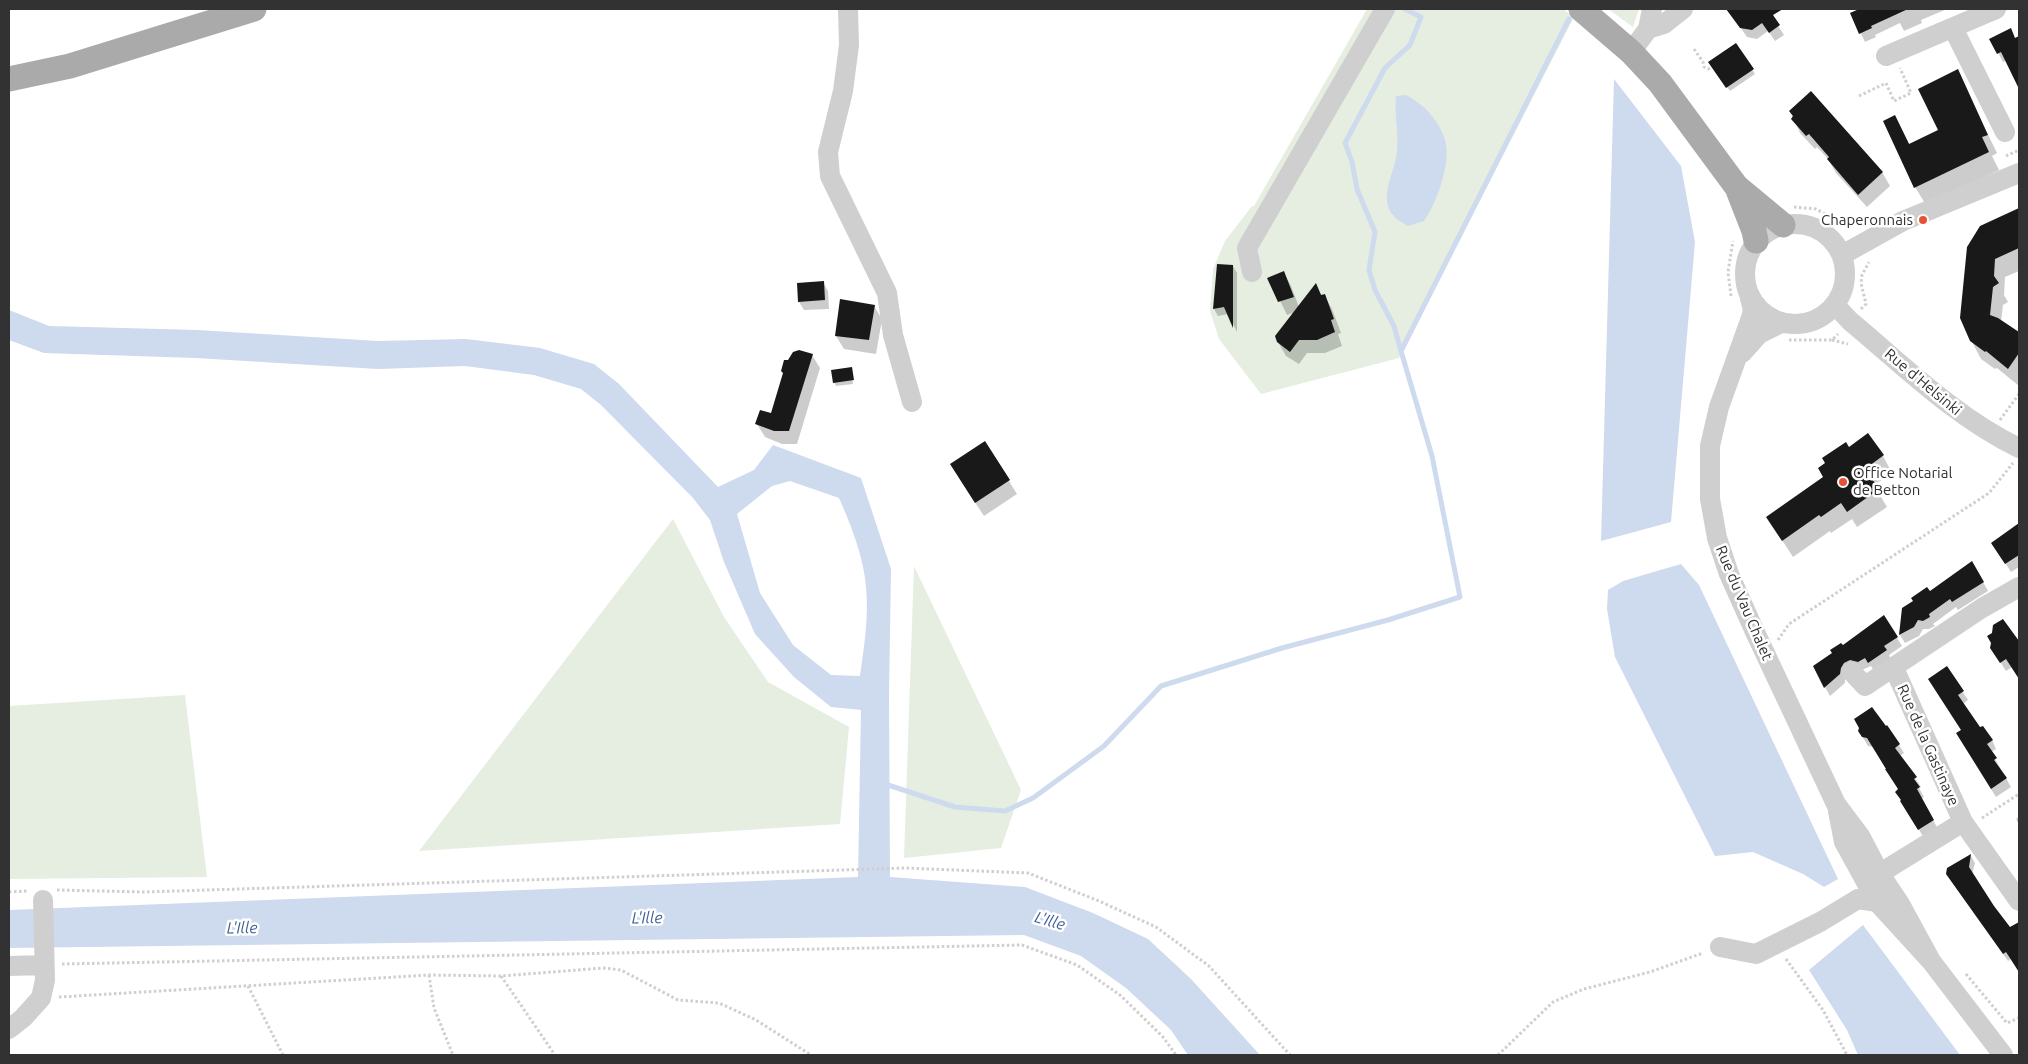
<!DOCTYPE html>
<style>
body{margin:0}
#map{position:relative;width:2028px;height:1064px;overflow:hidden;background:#fff;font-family:Ubuntu,sans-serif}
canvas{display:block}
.frame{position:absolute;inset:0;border:10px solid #323232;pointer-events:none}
</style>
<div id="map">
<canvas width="2028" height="1064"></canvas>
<div class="frame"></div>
</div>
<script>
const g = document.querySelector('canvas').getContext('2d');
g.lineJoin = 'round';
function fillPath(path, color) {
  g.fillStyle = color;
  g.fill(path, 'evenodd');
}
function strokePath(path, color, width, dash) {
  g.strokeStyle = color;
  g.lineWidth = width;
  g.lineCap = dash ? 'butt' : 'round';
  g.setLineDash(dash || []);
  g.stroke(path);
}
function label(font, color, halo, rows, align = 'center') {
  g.font = font + ' Ubuntu,sans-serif';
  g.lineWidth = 5;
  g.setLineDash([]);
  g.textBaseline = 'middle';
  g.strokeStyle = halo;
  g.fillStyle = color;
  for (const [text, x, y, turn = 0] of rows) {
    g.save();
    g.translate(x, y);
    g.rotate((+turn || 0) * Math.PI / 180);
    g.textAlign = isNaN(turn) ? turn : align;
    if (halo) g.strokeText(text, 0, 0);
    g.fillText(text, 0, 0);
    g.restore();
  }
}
const green = new Path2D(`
 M1367 9H1563L1574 17 1399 358 1261 394 1219 339 1210 311 1213 269 1225 241 1252 206H1254Z
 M1608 9H1639L1633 27Z
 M673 519 724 617 768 682 849 727 840 824 419 851Z
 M914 566 1021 790 1001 848 904 858Z
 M185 695 207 877 9 879V706Z`);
const water = new Path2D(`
 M1614 79 1681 166 1695 242 1671 522 1601 541Z
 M1406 95C1423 104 1437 118 1444 137 1453 159 1437 203 1424 221L1408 226C1404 223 1398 221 1395 217 1376 199 1396 171 1397 151 1399 132 1394 115 1396 96Z
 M9 310 49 326 197 330 378 341 466 339 540 348 594 364 619 384 718 487 754 470 773 445 861 478 891 569 889 695 890 877 1025 887 1093 913 1148 939 1191 979 1260 1055H1188L1171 1030 1126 988 1081 956 1024 935 9 948V910L858 877 861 710 831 707 794 677 755 634 724 562 710 520 693 498 601 405 581 389 534 375 465 366 378 369 196 358 44 353 9 340ZM790 481 839 498C851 525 864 558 866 587 869 616 864 648 860 676L831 675 793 645 760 593 737 514 772 486Z
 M1681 564 1699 585 1838 879 1824 887 1803 874 1753 852 1715 856 1615 657 1607 609 1608 590 1623 581Z
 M1863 925 1960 1055H1858L1847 1030 1809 970Z`);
const shadow = new Path2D(`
 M1745 9H1767L1784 35 1775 41 1768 31 1757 39 1747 37 1733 17Z
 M1862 9H1947L1921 20 1922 23 1904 31 1900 23 1875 35 1876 37 1865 42 1851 13Z
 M2017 38 2019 42V87L2006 61 2003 62 1991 39Z
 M1736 45 1755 74 1730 91 1712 66Z
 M1957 71 1997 153 1992 156 1999 170 1926 205 1915 187 1895 117 1910 145 1939 131Z
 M1790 111 1882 172 1890 186 1867 207 1836 173 1828 159 1817 147 1815 149 1800 133Z
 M2019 209V271L2005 277 2004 295 2008 302 2003 305 2001 322 2019 334V386L1997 368 1995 369 1981 359 1971 340 1981 227Z
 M1233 266 1237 273V332L1228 314 1218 316 1214 309Z
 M1284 273 1291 286 1299 307 1316 285 1322 296 1324 295 1332 309 1341 333 1338 334 1342 346 1325 353H1307L1299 364 1286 356 1278 342 1295 312 1287 315 1269 278Z
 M823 282 828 291 829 309 804 310 799 302Z
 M874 306 882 319 876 354 844 349 836 336Z
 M812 355 820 368 797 444H782L765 437 757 424 772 414Z
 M851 368 853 384 836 386 834 382Z
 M985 443 1017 494 984 516 959 478Z
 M1849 448 1883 456 1892 473 1874 485 1887 507 1857 527 1852 519 1831 533 1830 531 1793 557 1767 517 1825 478Z
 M2019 524V567L2011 572 1998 552Z
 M1983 582 1988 591 1958 610 1956 607 1933 624 1935 626 1929 629H1923L1919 636 1905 643 1900 635 1903 608 1930 593Z
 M1884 617 1902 646 1889 655 1891 660 1874 671 1871 666 1845 677V683L1830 696 1825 687 1842 646Z
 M2003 620 2019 643V677L2012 667 2006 671 1997 657 1993 634Z
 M1947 668 1968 700 1963 704 1980 729 1992 740 1996 749 1991 752 2011 787 1996 797 1980 771 1962 731Z
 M1859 731 1899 745 1904 753 1900 756 1921 787 1919 788 1924 797 1921 799 1938 829 1924 838 1896 792 1899 790 1873 747 1868 746Z
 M2019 816V825L2016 819Z
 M1971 856 1975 863 1972 875 1993 906 2019 939V973L2011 959 2008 961 1947 874Z`);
const stream = new Path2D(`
 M1401 351 1394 326 1375 290 1369 270 1375 232 1357 189 1352 162 1345 143 1385 68 1410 45 1421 17 1405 9
 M885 784 955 807 1005 811 1033 798 1104 746 1161 686 1282 648 1388 620 1460 597 1432 456 1401 351 1569 19`);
const building = new Path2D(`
 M1726 9H1783L1773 15 1780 25 1769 33 1762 23 1752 30 1740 28Z
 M1859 9H1908L1871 26 1872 28 1859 34 1850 13Z
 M2011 28 2015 38 2019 36V89L2001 52 1997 54 1989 39Z
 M1736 43 1754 69 1726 88 1708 62Z
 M1958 69 1988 135 1982 137 1989 152 1914 188 1883 121 1895 115 1909 144 1938 130 1918 89Z
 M1811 91 1883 172 1858 195 1827 159 1829 157 1809 134 1806 136 1791 119 1793 116 1789 111Z
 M2019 208V248L1995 259 1994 276 1999 283 1993 287 1990 315 1998 318 2019 332V353L2008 369 1986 351 1985 352 1970 341 1960 318 1967 247 1980 226Z
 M1217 264 1233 265V328L1224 307 1213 309Z
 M1284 271 1294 297 1278 302 1267 278Z
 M824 281 825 300 798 302 797 283Z
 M1316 283 1321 295 1325 294 1334 319 1331 320 1335 332 1317 340H1299L1290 352 1277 342 1275 336Z
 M840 299 875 305 869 340 835 336Z
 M799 350 813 354 789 431H774L755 424 760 410 771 413 783 373 781 371 784 360H788L793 352Z
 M852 367 854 380 833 383 831 370Z
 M1868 433 1884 455 1865 469 1879 489 1847 512 1841 503 1821 517 1819 515 1782 541 1766 517 1823 477 1818 468 1825 463 1822 458 1846 442 1849 447Z
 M985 441 1010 480 975 503 950 464Z
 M2019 523V555L2005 564 1991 543Z
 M1972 561 1984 582 1952 602 1950 599 1929 614 1930 617 1923 621 1918 620 1914 627 1899 635 1902 608 1913 601 1911 598 1927 587 1930 591Z
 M1884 615 1898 637 1884 646 1887 650 1868 663 1865 658 1858 662 1850 660 1844 663 1841 668 1840 674 1824 688 1813 666 1832 653 1830 650 1841 643 1843 645Z
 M2003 619 2019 641V679L2006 659 2000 663 1990 648 1991 643 1987 636 1992 633 1993 625Z
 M1947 666 1964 691 1958 695 1980 727 1983 726 1993 740 1987 744 1997 758 1994 760 2007 778 1991 789 1956 733 1961 730 1928 679Z
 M1872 707 1886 726 1887 725 1900 744 1895 748 1917 777 1914 779 1920 787 1917 789 1934 820 1918 830 1900 801 1901 800 1895 792 1898 789 1885 769H1886L1867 738 1862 737 1858 731 1859 728 1854 719Z
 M1971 854 1969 867 1994 906 2010 927 2019 922V972L2006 952 2003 954 1946 874 1947 868Z`);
const path = new Path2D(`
 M1694 49 1703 62 1704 67 1708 69 1712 67
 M1859 96 1886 83 1894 101 1911 93 1900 68
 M2006 156 2019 150
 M1794 207 1816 209 1840 222 1859 224
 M1731 296 1728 272 1733 241
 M1861 309 1866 304 1861 283 1862 275 1869 262
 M1789 340H1832L1838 334
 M1832 340 1848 344
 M2000 420 2019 394
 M1778 640 1789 624 1989 493 2013 463
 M1982 818 2019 794
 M57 890 144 892 906 868 1028 873 1099 901 1156 927 1209 966 1290 1055
 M9 892 28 891
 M1786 959 1823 1010 1847 1055
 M62 964 1022 945 1077 965 1120 995 1163 1037 1176 1055
 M1966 974 2007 1023 2019 1018
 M429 975 434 1008 453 1055
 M501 976 555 1055
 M248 986 283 1055
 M59 997 429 975 501 976 603 968 621 970 678 1000 719 1003 756 1020 811 1055
 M1498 1055 1553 1002 1584 989 1650 972 1703 953`);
const minor = new Path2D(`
 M848 9 849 45 843 91 828 152 830 176 887 293 893 335 912 402
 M1953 28 2005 132
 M1648 29 1664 24 1683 9
 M1631 52 1648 29 1652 9
 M1886 56 1996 9
 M1745 274a50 50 0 1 1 100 0a50 50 0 1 1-100 0Z
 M1842 255 1903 221 2019 173
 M1252 272 1247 248 1385 9
 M1750 298 1753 310 1751 318 1719 407 1710 446V499L1717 538 1729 574 1755 632 1836 804 1860 836 1880 874 1900 904 1931 961
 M1835 305 1850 321C1904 366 1955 417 2019 448
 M1742 353 1759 334 1781 323
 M1894 668 1963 822 2019 901
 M1852 672 1865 686 1982 608 2019 587
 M1838 811 1844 842 1877 902 1931 961 2003 1055
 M1869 880 1963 822
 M1720 947 1756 954 1820 922 1858 899 1877 902 1884 898
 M9 966 44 965
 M9 1029 23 1018 41 998 45 980 43 900`);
const major = new Path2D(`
 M1581 9 1631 52 1660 83 1736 186 1783 225
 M9 79 70 66 254 9
 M1738 190 1754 231 1756 241`);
const markers = [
 [1923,220,5,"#e55238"],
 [1843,482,5,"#e55238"]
];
const poiNames = [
 ["Chaperonnais",1913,220],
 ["Office Notarial",1853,473,"left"],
 ["de Betton",1853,490,"left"]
];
const streetNames = [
 ["Rue d'Helsinki",1923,382,40],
 ["Rue du Vau Chalet",1744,603,67],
 ["Rue de la Gastinaye",1928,745,66]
];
const waterNames = [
 ["L'Ille",647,918,-1],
 ["L'Ille",1050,921,16],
 ["L'Ille",242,928,-1]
];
fillPath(green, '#e5eee1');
fillPath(water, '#cedaed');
fillPath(shadow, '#0003');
strokePath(stream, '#cedaed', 5);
fillPath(building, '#191919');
strokePath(path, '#cfcfcf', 3, [2.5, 2.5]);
strokePath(minor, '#cfcfcf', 20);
strokePath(major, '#aaa', 25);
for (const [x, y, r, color] of markers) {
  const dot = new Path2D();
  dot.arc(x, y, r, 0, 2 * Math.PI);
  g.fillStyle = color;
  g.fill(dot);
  strokePath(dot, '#fff', 2);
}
label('15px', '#323232', '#fff', poiNames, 'right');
label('15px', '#323232', '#fff', streetNames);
label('italic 16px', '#3f6095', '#fff', waterNames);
</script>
